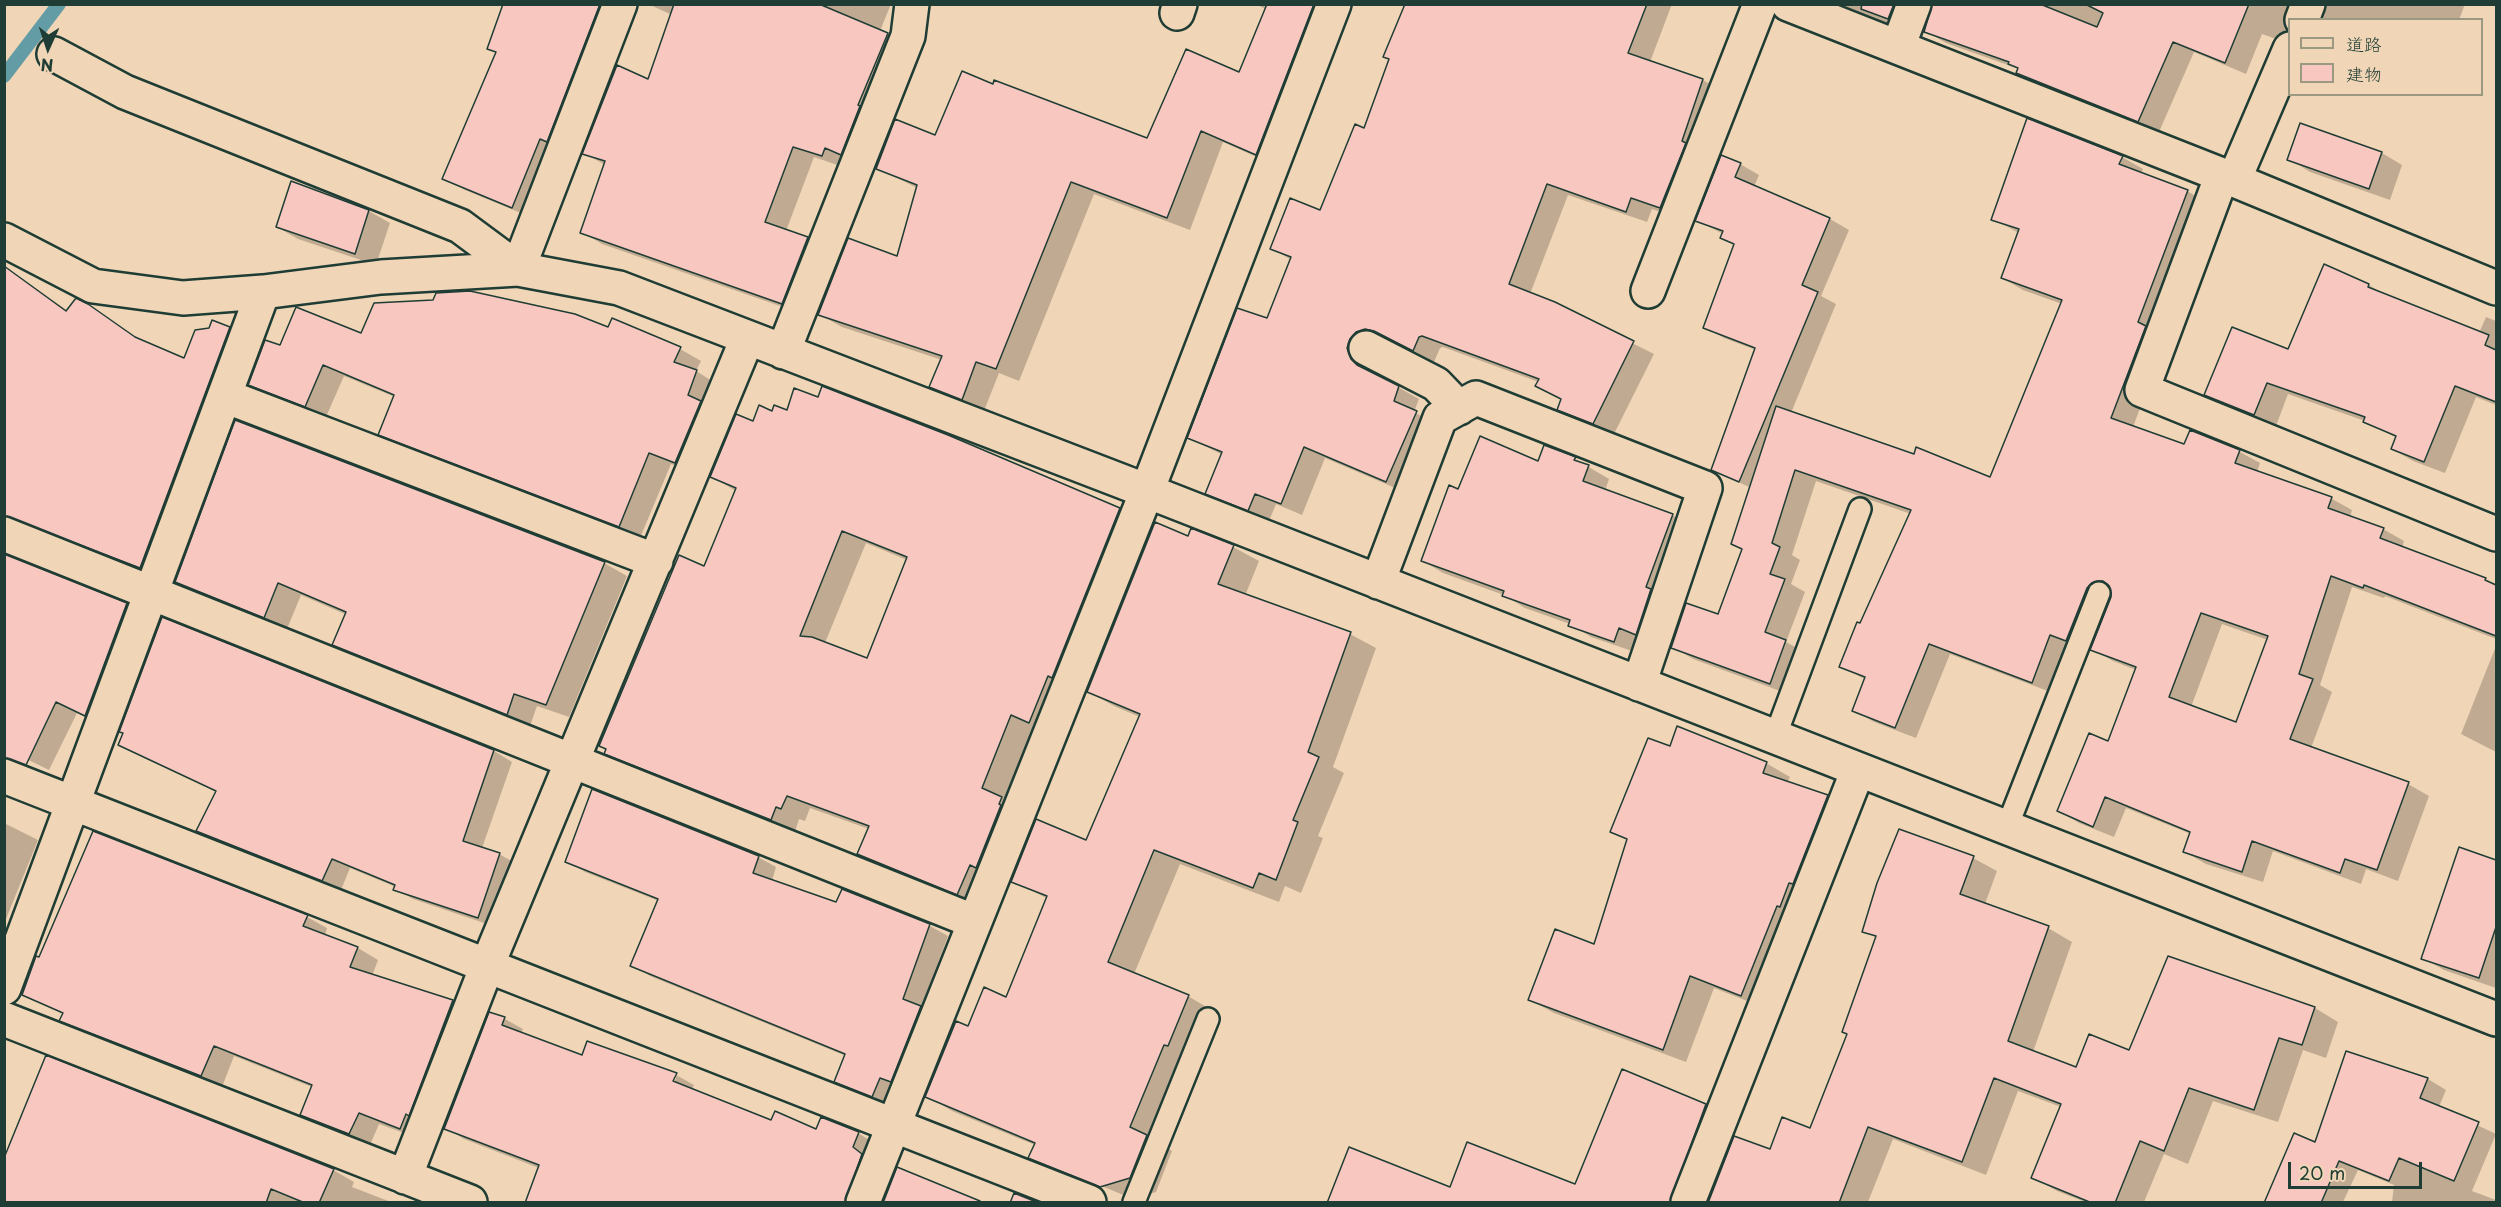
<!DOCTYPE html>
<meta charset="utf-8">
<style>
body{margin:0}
#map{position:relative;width:2501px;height:1207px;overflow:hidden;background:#f0d6b7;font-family:"Playpen Sans","Klee One",sans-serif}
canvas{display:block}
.frame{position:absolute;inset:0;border:6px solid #1f3d34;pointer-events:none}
.legend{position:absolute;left:2288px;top:18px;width:195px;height:78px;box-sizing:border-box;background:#f0d6b7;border:2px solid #9c9983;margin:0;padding:8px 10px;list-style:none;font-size:18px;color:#1f3d34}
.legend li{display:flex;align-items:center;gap:12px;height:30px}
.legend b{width:30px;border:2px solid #9c9983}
.north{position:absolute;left:18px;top:18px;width:60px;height:60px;-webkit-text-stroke:4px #f0d6b7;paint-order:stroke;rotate:183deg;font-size:16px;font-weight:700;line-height:24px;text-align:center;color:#1f3d34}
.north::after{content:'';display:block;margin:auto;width:21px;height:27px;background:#1f3d34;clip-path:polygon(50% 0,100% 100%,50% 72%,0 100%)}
.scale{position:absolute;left:2288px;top:1162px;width:134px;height:27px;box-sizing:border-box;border:3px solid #1f3d34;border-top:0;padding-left:8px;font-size:18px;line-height:21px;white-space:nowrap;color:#1f3d34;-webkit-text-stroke:4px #f0d6b7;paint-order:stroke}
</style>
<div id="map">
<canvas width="2501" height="1207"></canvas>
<div class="frame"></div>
<ul class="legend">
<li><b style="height:8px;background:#f0d6b7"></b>道路</li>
<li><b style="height:16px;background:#f8c8c0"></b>建物</li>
</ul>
<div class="north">N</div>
<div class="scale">20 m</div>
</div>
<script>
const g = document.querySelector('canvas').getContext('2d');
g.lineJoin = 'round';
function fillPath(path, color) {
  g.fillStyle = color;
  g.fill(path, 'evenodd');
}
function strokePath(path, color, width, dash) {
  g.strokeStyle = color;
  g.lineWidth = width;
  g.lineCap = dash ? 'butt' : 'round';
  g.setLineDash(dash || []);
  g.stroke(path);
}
const shadow = new Path2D(`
 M504 4H626L533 218 465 190 444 178 497 53 489 48Z
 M648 4H891L880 31 908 46 843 167 814 157 786 231 807 239 828 251 803 314 602 244 582 232 605 165 584 153 649 81 672 15Z
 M1255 4H1343L1279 167 1223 142 1190 230 1094 194 1019 381 999 373 984 411 953 399 931 386 942 360 842 327 820 315 898 258 917 188 878 168 936 137 994 86 1147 140 1239 74 1266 9Z
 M1506 4H1672L1650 62 1703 80 1723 92 1681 219 1652 209 1647 222 1568 195 1530 294 1554 304 1654 354 1614 434 1579 421 1559 409 1563 399 1539 382 1443 347 1440 348 1434 362 1397 342 1386 340 1367 362 1371 372 1419 399 1414 412 1436 424 1407 493 1325 458 1302 515 1276 504 1269 521 1228 505 1207 493 1223 455 1189 438 1268 320 1291 260 1272 248 1320 212 1365 130Z
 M1835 4H1921L1908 33Z
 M1933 4H2314L2290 20V44L2262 34 2246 74 2194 52 2159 132 2038 84 2018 72 2019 69 1946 43 1925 31Z
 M2327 4H2465L2459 20H2323Z
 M2382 153 2402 165 2390 200 2310 172 2289 159Z
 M2122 157 2143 169 2141 174 2187 191 2208 203 2166 339 2133 427 2185 446 2191 432 2240 452 2260 463 2257 472 2332 499 2352 510 2350 517 2383 529 2404 541 2402 548 2496 586V639L2385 596 2384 598 2352 587 2320 685 2332 692 2311 748 2408 784 2429 796 2398 881 2366 869 2361 884 2273 851 2263 882 2206 864 2185 852 2191 834 2126 808 2114 837 2079 823 2059 811 2109 743 2136 670 2113 661 2092 649 2102 624 2099 623 2087 652 2071 646 2053 693 1950 654 1916 738 1874 722 1854 710 1866 680 1841 666 1911 514 1816 481 1792 555 1800 560 1791 584 1805 592 1786 642 1806 653 1791 695 1693 659 1673 647 1718 616 1743 550 1733 544 1751 488 1712 469 1756 350 1724 338 1705 327 1736 245 1723 234 1697 220 1740 164 1759 175 1754 187 1830 219 1849 230 1821 296 1836 304 1791 413 1914 455 1991 479 2062 304 2023 290 2002 278 2019 233 1993 219ZM2222 624 2268 640 2237 724 2191 707Z
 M292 183 369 211 390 223 376 265 298 239 277 227Z
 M4 266 68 311 88 305 144 342 185 360 229 328 249 340 201 468 182 457 4 324Z
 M2369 285 2389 297 2479 333 2486 317 2496 321V405L2476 397 2445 473 2413 461 2392 449 2397 438 2365 421 2288 394 2276 426 2227 407 2206 394 2289 351Z
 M609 329 680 349 701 361 696 371 717 384 696 474 671 464 640 538 401 446 380 434 395 397 344 376 326 417 271 396 250 384 280 347 362 335Z
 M4 397 178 466 198 478 161 579 33 527 23 526 5 550 9 558 126 605 147 616 106 726 77 713 49 770 4 748Z
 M773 413 1120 509 1143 522 1053 735 1034 728 1005 800 1025 812 981 907 882 867 859 854 869 829 810 808 805 821 799 819 795 832 629 766 606 753 705 568 736 491 712 477 753 423ZM866 543 907 560 868 660 825 643Z
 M1545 447 1575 459 1609 479 1605 491 1672 515 1693 527 1635 652 1591 637 1570 624 1525 608 1504 595 1443 573 1423 561 1458 491 1539 463Z
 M1192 530 1233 547 1259 561 1245 596 1350 634 1376 648 1333 767 1344 773 1318 836 1323 838 1301 893 1285 886 1279 902 1180 864 1134 974 1188 996 1213 1011 1156 1141 1172 1151 1156 1192 1133 1199 1058 1168 1035 1145 952 1111 927 1096 969 1028 1007 999 1048 899 1013 881 1087 842 1140 717 1114 706 1089 692Z
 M604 563 627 576 569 717 537 706 530 726 356 657 333 644 347 615 301 595 287 629 200 595 177 581Z
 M163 619 494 751 512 762 482 848 499 854 517 864 496 927 413 899 395 889 396 887 350 868 341 890 216 841 198 831 217 792 120 744Z
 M2496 646V752L2461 734Z
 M1670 748 1766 763 1790 777 1787 783 1827 797 1851 810 1765 1008 1714 988 1686 1062 1554 1013 1530 1000 1595 946 1628 840 1612 831Z
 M4 823 38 840 4 924Z
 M2460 849 2496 862V988L2444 970 2423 958Z
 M758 857 776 867 772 881 837 904 843 891 930 926 948 936 921 1008 938 1018 891 1106 854 1092 836 1081 846 1056 650 976 632 965 659 901 585 872 567 861Z
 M1973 858 1997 871 1985 904 2048 928 2072 942 2033 1052 2077 1068 2129 1052 2315 1008 2338 1022 2326 1058 2303 1050 2278 1122 2213 1101 2188 1164 2164 1154 2144 1202H2085L2057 1191 2033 1177 2061 1107 2018 1091 1986 1175 1893 1139 1868 1202H1710L1770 1151 1811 1130 1849 1035 1877 938 1864 931Z
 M307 917 327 928 325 936 358 948 378 960 372 976 453 1002 473 1014 421 1139 379 1124 370 1145 322 1126 301 1114 312 1087 234 1056 222 1087 82 1032 61 1020 64 1014 23 994Z
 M490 1014 505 1019 523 1029 521 1034 583 1057 676 1075 694 1085 692 1090 772 1122 817 1131 858 1133 876 1144 865 1202H527L539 1168 464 1139 446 1128ZM674 1075H677L672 1089Z
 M2347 1053 2428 1079 2446 1090 2439 1107 2496 1134 2472 1191 2496 1200V1202H2392L2394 1185 2358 1170 2343 1202H2265L2316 1144Z
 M1622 1071 1706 1106 1730 1119 1697 1202H1330L1451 1189 1576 1186Z
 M4 1154 333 1170 354 1182 352 1187 391 1202H4Z`);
const stream = new Path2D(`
 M4 76 59 4`);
const building = new Path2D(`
 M503 4H600L547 142 540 139 512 208 442 179 496 52 487 49Z
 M674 4H819L888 33 858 105 860 106 841 155 825 148 822 156 793 147 765 222 808 237 782 304 580 233 605 161 582 154 617 65 648 79Z
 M1267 4H1314L1256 155 1201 131 1167 218 1071 182 996 369 976 362 962 400 929 387 942 356 818 315 848 238 897 256 917 185 876 169 895 119 935 135 962 71 993 84 994 80 1147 138 1186 49 1239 72Z
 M1405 4H1647L1628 53 1703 79 1682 141 1686 143 1660 208 1631 198 1626 212 1547 184 1509 284 1555 302 1634 341 1593 424 1557 410 1561 399 1535 386 1539 379 1422 336 1419 337 1413 351 1374 331 1365 329 1356 332 1350 339 1347 348 1351 359 1357 365 1399 386 1394 401 1417 411 1386 482 1304 447 1281 504 1255 494 1248 511 1205 494 1222 452 1187 438 1237 308 1267 318 1291 257 1270 249 1290 198 1320 210 1355 124 1364 128 1389 59 1383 57Z
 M1862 4H1894L1888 19 1861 9Z
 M1932 4H2040L2097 27 2103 13 2085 4H2249L2225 63 2173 42 2138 122 2016 73 2018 68 2008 64 2009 62 1924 32Z
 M2027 118 2123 156 2119 164 2188 190 2138 322 2146 326 2111 418 2184 444 2190 430 2240 450 2235 463 2332 497 2328 508 2384 528 2380 538 2486 578 2485 580 2496 585V636L2364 585 2363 588 2331 576 2299 674 2313 679 2290 739 2409 782 2377 870 2345 859 2340 873 2252 841 2242 872 2183 852 2190 832 2105 797 2093 827 2057 811 2089 733 2108 741 2136 667 2090 650 2111 597 2109 586 2103 581 2092 583 2087 588 2066 641 2050 635 2032 683 1929 644 1895 728 1852 711 1865 677 1839 667 1857 622 1860 623 1911 510 1795 470 1772 543 1780 547 1770 574 1785 579 1765 632 1786 640 1770 684 1671 648 1686 603 1718 614 1742 549 1731 544 1776 406 1914 454 1916 447 1990 477 2062 300 2001 278 2019 229 1991 220ZM2201 613 2268 636 2236 722 2169 697Z
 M2300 123 2382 152 2369 189 2287 160Z
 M1721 155 1741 163 1735 177 1830 218 1802 285 1818 292 1739 482 1711 470 1755 348 1703 328 1734 244 1720 238 1723 231 1695 221Z
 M291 181 369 210 355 254 276 227Z
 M2324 264 2369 284 2368 287 2489 335 2485 345 2496 350V402L2455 386 2424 462 2391 449 2396 436 2363 422 2365 417 2267 383 2254 415 2204 395 2232 327 2288 349Z
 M4 266 66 311 76 298 88 304 135 337 184 358 195 330 209 328 212 320 230 327 140 568 4 516Z
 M470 291 575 314 608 327 612 318 681 347 674 362 697 370 688 395 701 401 675 463 649 453 619 527 378 435 394 395 323 365 305 407 248 385 265 340 280 345 296 307 361 333 374 303 433 300 436 293Z
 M822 386 948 435 1120 508 1052 678 1048 676 1029 723 1011 715 982 788 1002 797 999 804 1001 805 976 868 970 865 957 895 857 854 869 826 787 796 781 809 776 807 771 820 604 754 606 749 599 746 679 555 704 566 736 488 710 477 736 414 753 421 759 405 772 411 774 405 787 410 794 388 818 397ZM842 531 907 557 867 658 812 637 800 636Z
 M235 420 605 562 546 705 514 694 507 715 332 645 346 612 278 583 264 618 175 582Z
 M1480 436 1538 461 1544 445 1576 457 1574 460 1589 465 1583 481 1673 514 1646 587 1651 589 1636 635 1619 628 1614 642 1568 626 1570 620 1502 596 1504 591 1421 561 1449 485 1458 489Z
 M1155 522 1188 536 1191 528 1234 545 1218 584 1351 632 1308 752 1319 757 1293 820 1298 822 1276 880 1259 873 1253 888 1154 850 1108 962 1189 995 1168 1046 1164 1045 1130 1127 1147 1135 1130 1178 1100 1187 1028 1158 1035 1143 925 1097 956 1021 968 1026 984 987 1006 997 1047 896 1011 882 1036 819 1086 840 1140 714 1087 692Z
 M4 554 127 603 85 716 56 702 26 765 4 758Z
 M162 617 494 750 463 841 500 853 478 918 393 890 395 885 332 859 322 881 196 831 216 791 118 745 123 733 119 732Z
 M1677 726 1767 762 1763 773 1828 795 1793 884 1789 883 1780 907 1777 906 1741 996 1690 976 1663 1050 1528 1000 1555 929 1594 944 1627 839 1610 832 1648 738 1670 746Z
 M592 789 759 856 753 873 836 902 842 889 930 924 903 999 921 1006 891 1082 880 1078 872 1097 834 1082 845 1054 630 966 658 899 565 862Z
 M1899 829 1974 856 1960 894 2049 926 2008 1041 2076 1067 2089 1034 2129 1050 2168 956 2315 1007 2302 1045 2279 1038 2254 1110 2189 1088 2164 1151 2140 1141 2115 1203H2092L2031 1178 2061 1104 1994 1078 1962 1162 1868 1127 1839 1203H1708L1734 1136 1770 1149 1782 1117 1810 1128 1847 1034 1842 1032 1876 936 1862 932 1877 883Z
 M93 831 308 915 303 926 358 947 350 967 453 1000 409 1116 406 1114 400 1129 359 1113 349 1134 300 1115 312 1085 214 1046 201 1076 59 1021 63 1013 22 995 36 956 39 957Z
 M2459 847 2496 860V927L2479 978 2421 959Z
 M489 1012 505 1017 502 1025 582 1055 587 1041 677 1073 673 1081 771 1120 775 1111 816 1129 821 1117 859 1132 853 1147 862 1154 845 1203H525L539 1165 444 1129Z
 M2346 1051 2428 1078 2420 1098 2479 1122 2454 1181 2399 1158 2389 1181 2339 1161 2321 1203H2264L2294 1133 2315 1142Z
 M46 1055 334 1169 319 1203H305L271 1189 266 1203H4V1158Z
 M1622 1069 1706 1104 1670 1203H1327L1349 1147 1450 1187 1467 1142 1575 1184Z
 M897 1167 980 1201V1203H883Z
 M1014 1193 1039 1203H1010Z`);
const lane = new Path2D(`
 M1775 737 1860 509
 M2007 827 2099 593
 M1134 1202 1208 1019`);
const street = new Path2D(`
 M1788 4 2222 175 2496 288
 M1177 13 1180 4
 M2302 20 2308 4
 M1898 47 1914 4
 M54 54 125 92 460 226 518 269 620 4
 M2222 175 2142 390 2496 534
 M2234 180 2290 49
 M4 240 93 286 183 298 263 292 381 277 518 269 619 288 1147 491 2496 1019
 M1648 291 1760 4
 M1366 348 1436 384 1459 408
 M783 352 908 36 912 4
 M225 396 656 561
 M4 534 973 921
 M1378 582 1440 418 1476 398 1705 488 1639 684
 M4 776 1089 1202
 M4 988 263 292
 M4 1019 470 1202
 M405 1177 487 966 747 339
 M863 1202 1147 491 1334 4
 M1688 1202 1858 770`);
fillPath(shadow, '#0003');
strokePath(stream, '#639ca5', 14);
fillPath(building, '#f8c8c0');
strokePath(building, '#1f3d34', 1.5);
strokePath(lane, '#1f3d34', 26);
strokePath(street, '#1f3d34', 38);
strokePath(lane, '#f0d6b7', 21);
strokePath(street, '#f0d6b7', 33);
</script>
